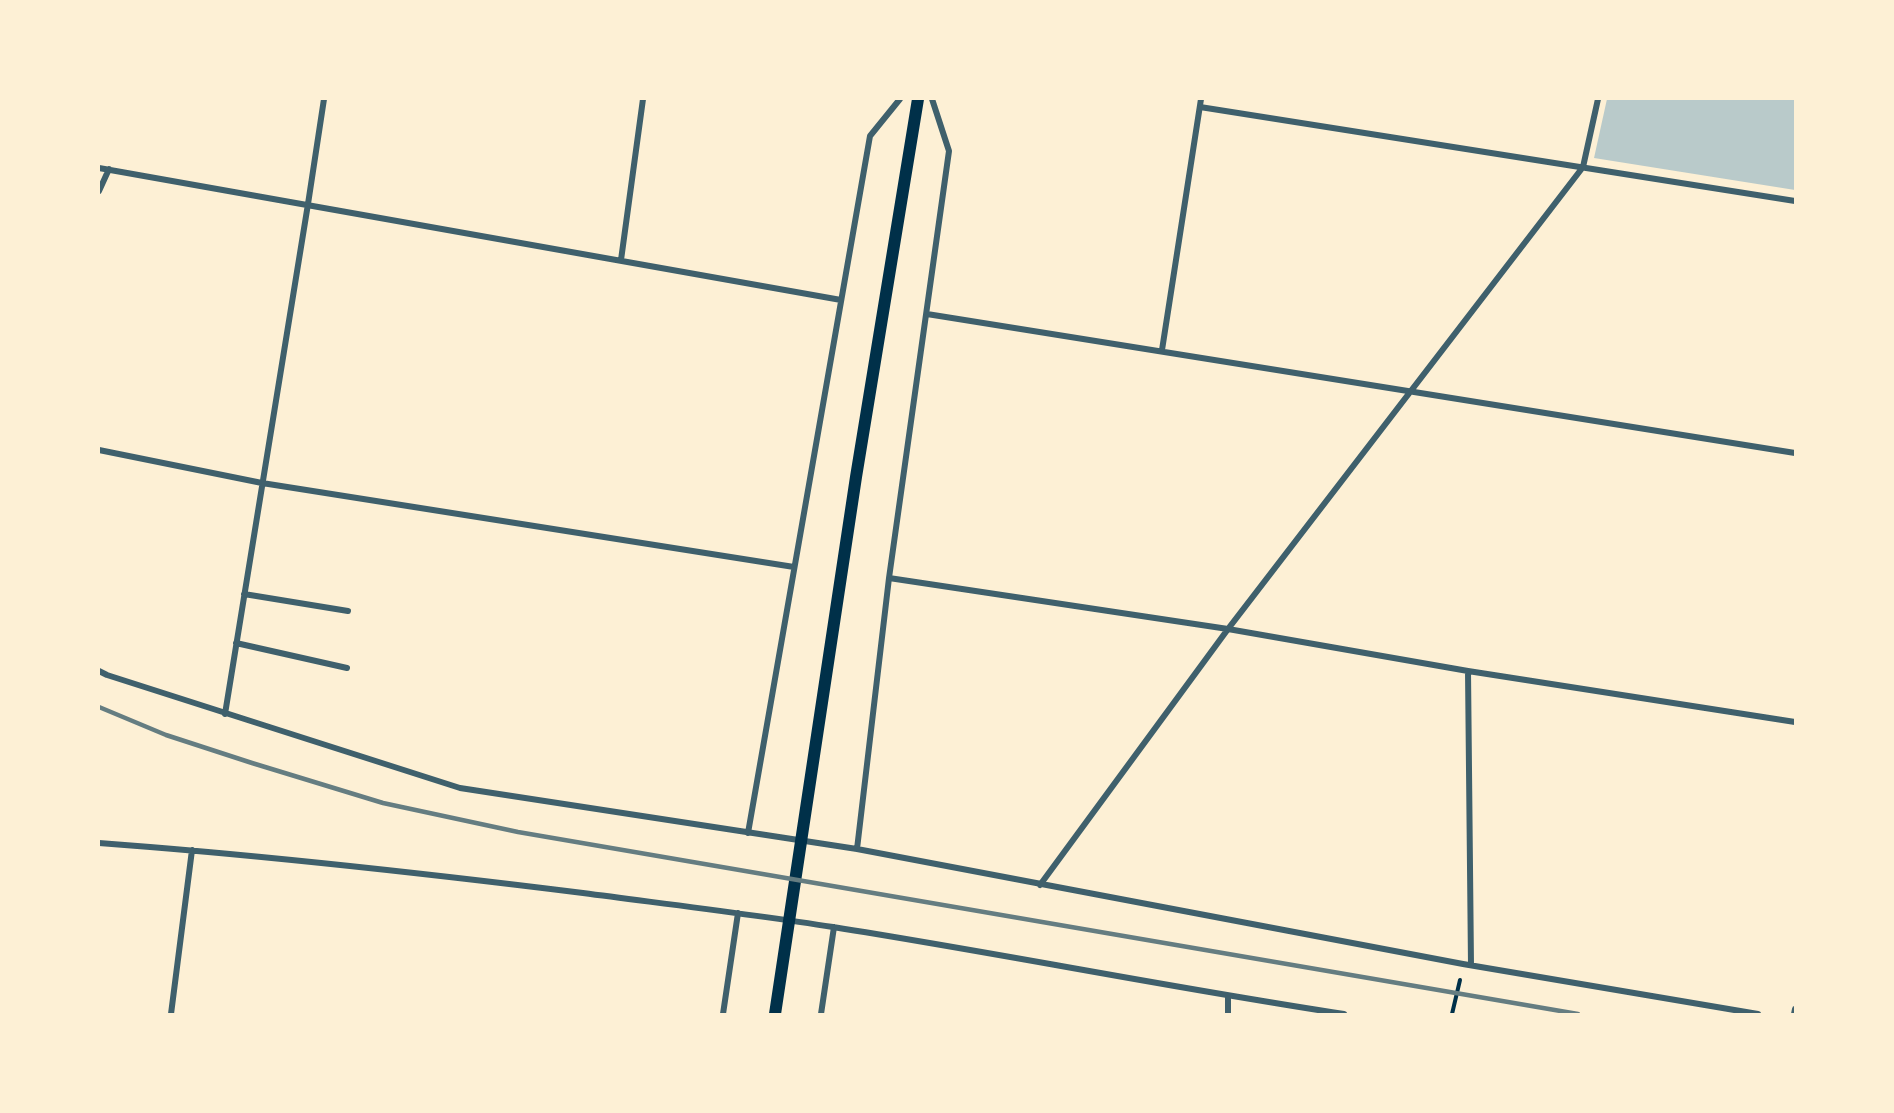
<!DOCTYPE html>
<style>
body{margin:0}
#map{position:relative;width:1894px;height:1113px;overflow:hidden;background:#fdf0d5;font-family:"PT Sans Narrow",sans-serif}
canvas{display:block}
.frame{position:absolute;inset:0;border:100px solid #fdf0d5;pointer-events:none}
</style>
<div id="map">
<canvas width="1894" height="1113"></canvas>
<div class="frame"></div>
</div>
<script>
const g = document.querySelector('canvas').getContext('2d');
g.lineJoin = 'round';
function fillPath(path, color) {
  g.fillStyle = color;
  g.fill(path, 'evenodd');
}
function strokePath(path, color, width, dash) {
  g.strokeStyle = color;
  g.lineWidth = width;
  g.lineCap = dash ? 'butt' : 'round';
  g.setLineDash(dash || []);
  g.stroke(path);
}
const green = new Path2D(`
 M1607 99H1795V190L1594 158Z`);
const path = new Path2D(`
 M1452 1014 1460 980`);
const minor = new Path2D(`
 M1200 107 1795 201
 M99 168 841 300
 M99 191 109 169
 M621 260 643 99
 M927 314 1795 453
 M1162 350 1201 99
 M99 450 262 483 794 567
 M889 578 1228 629 1468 671 1795 722
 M244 594 348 611
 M236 643 347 668
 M99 671 107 675 460 788 857 849 1463 964 1758 1014
 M1468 671 1471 965
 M225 714 308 204 324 99
 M748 833 870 136 900 99
 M99 843C261 855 422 873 583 893 666 904 750 914 833 927 1004 954 1173 988 1344 1014
 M857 849 889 578 949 151 932 99
 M1040 885 1228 629 1583 167 1598 99
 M171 1014 192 850
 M723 1014 738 913
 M821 1014 834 927
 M1228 1014V996
 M1794 1014 1795 1009`);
const secondary = new Path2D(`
 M775 1014 856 477 918 99`);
const rail = new Path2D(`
 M99 707 166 735 252 763 383 803 518 832 1578 1014`);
fillPath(green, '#b9caca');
strokePath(path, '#003049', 4);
strokePath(minor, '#3f606c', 6);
strokePath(secondary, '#003049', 12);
strokePath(rail, '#657d81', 4.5);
</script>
